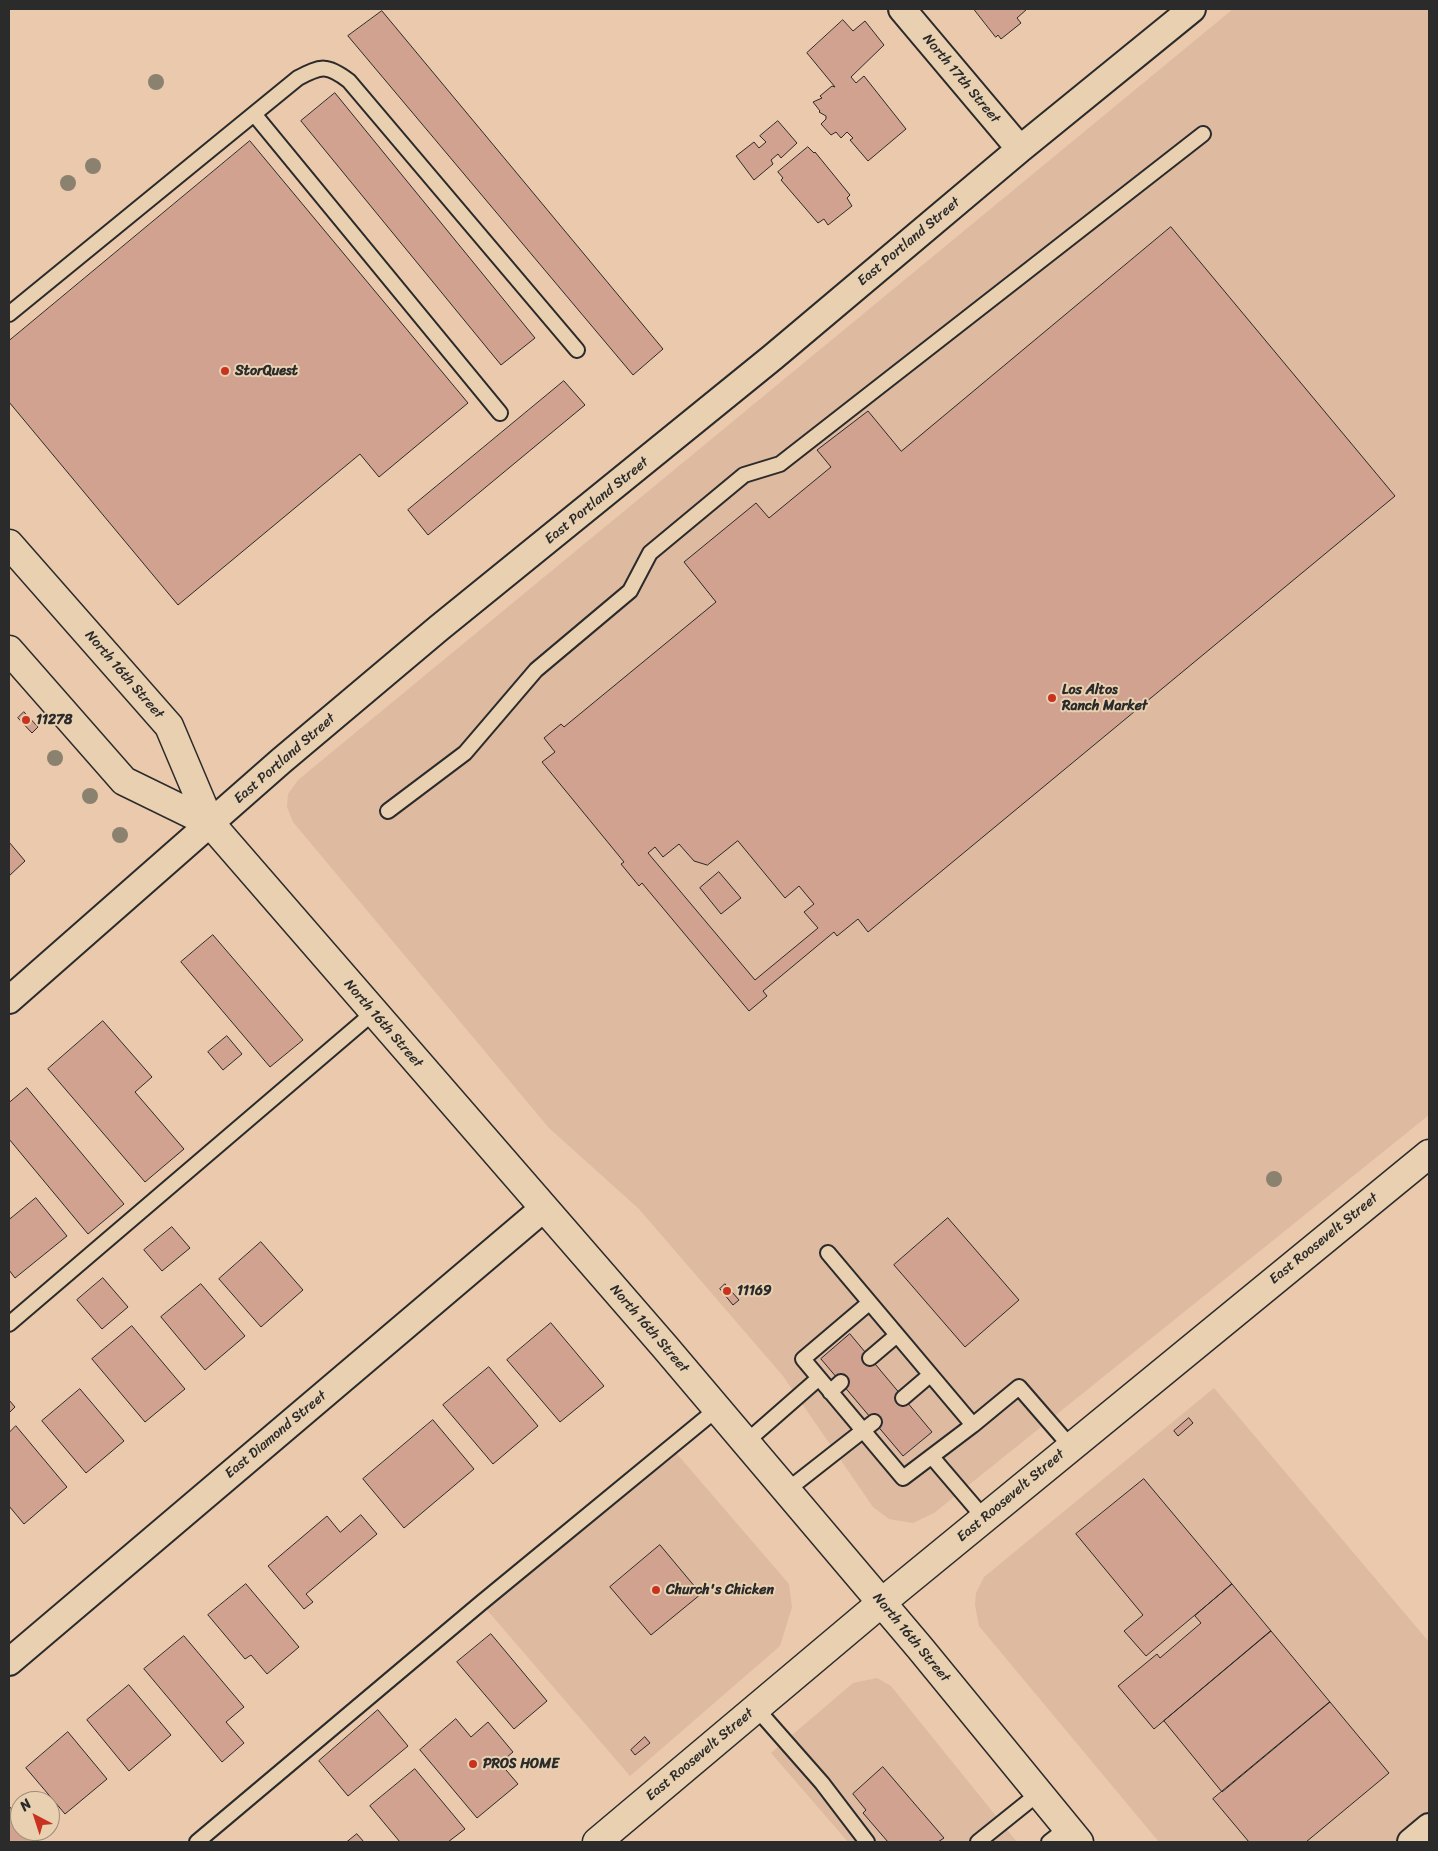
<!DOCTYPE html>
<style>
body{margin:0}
#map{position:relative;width:1438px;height:1851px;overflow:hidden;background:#eac9ac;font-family:Sriracha,sans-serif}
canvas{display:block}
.frame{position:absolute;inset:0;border:10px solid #2b2b2b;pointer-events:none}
.north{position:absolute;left:10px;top:1791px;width:50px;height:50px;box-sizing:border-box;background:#e8d0b0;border:1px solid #9c8e7b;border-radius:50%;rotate:320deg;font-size:14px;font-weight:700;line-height:20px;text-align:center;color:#2b2b2b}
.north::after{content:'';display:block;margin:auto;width:18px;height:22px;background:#c8321e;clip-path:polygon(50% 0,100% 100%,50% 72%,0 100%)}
</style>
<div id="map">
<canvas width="1438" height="1851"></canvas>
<div class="frame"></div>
<div class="north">N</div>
</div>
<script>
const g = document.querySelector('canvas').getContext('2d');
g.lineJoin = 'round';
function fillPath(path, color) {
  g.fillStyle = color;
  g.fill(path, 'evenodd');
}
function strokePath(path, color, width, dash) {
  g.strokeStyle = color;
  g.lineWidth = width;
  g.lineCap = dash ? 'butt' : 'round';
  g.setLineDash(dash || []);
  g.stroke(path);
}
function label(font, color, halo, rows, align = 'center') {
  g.font = font + ' Sriracha,sans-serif';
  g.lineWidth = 4;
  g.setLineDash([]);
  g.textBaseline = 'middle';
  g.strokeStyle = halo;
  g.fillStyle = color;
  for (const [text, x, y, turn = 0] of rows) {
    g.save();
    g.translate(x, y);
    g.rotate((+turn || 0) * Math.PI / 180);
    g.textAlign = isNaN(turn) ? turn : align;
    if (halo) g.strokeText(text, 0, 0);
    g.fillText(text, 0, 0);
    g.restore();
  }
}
const built = new Path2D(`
 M1233 9H1429V1115L934 1513 913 1523 889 1519 873 1507 783 1376 639 1209 549 1128 293 822 287 807 288 794 298 780Z
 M1214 1388 1429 1642V1827L1411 1842H1159L979 1626 975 1605 976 1593 984 1577Z
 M671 1447 789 1584 792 1607 780 1646 630 1776 481 1603Z
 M877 1678 891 1686 1017 1842H848L771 1753 853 1683Z`);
const building = new Path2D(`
 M974 9H1027L1017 18 1021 23 1001 39 998 35 996 37Z
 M382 11 663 349 633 375 348 36Z
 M843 20 853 31 865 21 884 45 851 77 856 83 864 76 906 129 868 161 850 140 853 138 847 132 841 138 836 132 831 135 821 124 826 119V116L819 112 820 111 813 102 822 98 820 96 832 86 835 87 807 53Z
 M335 93 535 338 501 365 301 121Z
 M778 121 797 143 781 158 778 154 771 160 773 164 754 180 736 156 754 142 759 148 766 142 760 136Z
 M250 141 468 403 379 477 360 454 178 605 9 402V341Z
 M808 147 814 153 815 152 850 195 847 198 852 206 828 225 824 219 818 223 781 180 783 178 778 172Z
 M1171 227 1395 496 868 932 858 919 837 936 834 932 763 991 767 996 749 1011 642 883 639 886 621 864 624 862 542 762 555 752 544 738 561 724 564 727 716 602 684 562 756 503 769 518 831 467 817 450 868 411 901 451ZM738 841 785 898 799 886 814 904 804 912 818 928 755 980 648 853 655 847 663 857 679 844 694 861 707 865Z
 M564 381 585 405 428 535 408 510Z
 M24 712 38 727 32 733 18 718Z
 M9 842 25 861 9 876Z
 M719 872 741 898 721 914 700 888Z
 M213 935 303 1040 270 1067 181 962Z
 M103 1021 152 1077 135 1092 184 1149 145 1182 48 1069Z
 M227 1036 242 1054 223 1070 208 1052Z
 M27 1088 124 1204 88 1234 9 1139V1103Z
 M36 1198 67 1236 15 1278 9 1270V1220Z
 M948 1218 1019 1300 965 1347 894 1265Z
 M172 1227 190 1248 162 1271 144 1250Z
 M261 1242 303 1290 261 1327 219 1279Z
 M103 1278 128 1307 102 1329 77 1300Z
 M201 1284 245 1336 205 1370 161 1317Z
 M725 1284 739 1300 733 1305 720 1289Z
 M551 1323 604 1386 560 1422 507 1360Z
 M132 1326 185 1389 145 1422 92 1359Z
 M850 1334 932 1432 903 1456 821 1359Z
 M489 1367 538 1426 493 1464 443 1405Z
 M80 1389 124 1441 86 1473 42 1421Z
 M9 1400 15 1407 9 1413Z
 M1189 1418 1193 1423 1178 1436 1174 1431Z
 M433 1420 474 1469 404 1528 363 1479Z
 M16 1426 67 1487 24 1524 9 1506V1433Z
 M1144 1479 1232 1584 1146 1656 1124 1631 1143 1615 1076 1534Z
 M361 1515 377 1534 306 1594 313 1602 304 1609 268 1566 327 1516 340 1532Z
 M660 1545 701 1594 651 1635 610 1587Z
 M246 1584 299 1647 267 1674 251 1655 245 1659 208 1615Z
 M1232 1584 1271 1631 1154 1729 1118 1686 1157 1654 1160 1658 1201 1623 1195 1616Z
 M1271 1631 1330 1702 1222 1792 1164 1721Z
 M491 1634 547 1701 514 1729 457 1662Z
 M184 1636 244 1707 226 1722 244 1743 222 1762 144 1669Z
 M129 1685 171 1735 129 1771 87 1720Z
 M1330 1702 1389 1773 1306 1842H1249L1213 1799Z
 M378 1710 408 1746 348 1796 319 1761Z
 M456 1719 471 1737 488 1722 513 1752 500 1763 518 1784 477 1818 420 1750Z
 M68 1732 107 1779 65 1814 26 1768Z
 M645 1737 650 1743 635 1755 631 1750Z
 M883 1767 944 1838 938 1842H888L863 1813 866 1810 853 1794Z
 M415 1769 465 1829 448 1842H400L370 1806Z
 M9 1806 20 1819V1831H30L39 1842H9Z
 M357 1834 364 1842H347Z`);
const service = new Path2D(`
 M254 114 500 413
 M9 314 298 78C321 66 327 64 349 81L577 350
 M388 811 465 753 536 670 630 591 650 553 744 475 780 464 1203 134
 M828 1253 973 1425 1019 1387 1071 1447
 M869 1303 803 1359 903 1478 973 1425
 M9 1324 373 1013
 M870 1358 897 1335
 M830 1392 841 1382
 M903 1398 930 1375
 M746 1442 819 1378
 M932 1457 985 1519
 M786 1491 874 1422
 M756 1708 822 1783 867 1842
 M197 1842 481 1603 717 1409
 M978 1842 1039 1793
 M1049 1842 1067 1828`);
const minor = new Path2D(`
 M902 9 1020 149
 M9 1000 281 761 439 628 773 357 1020 149 1192 9
 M9 1662 544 1208
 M1411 1842 1429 1827`);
const tertiary = new Path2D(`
 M597 1842 881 1603 1429 1154`);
const secondary = new Path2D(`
 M9 544 169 726 210 823 665 1347 920 1648 1079 1842
 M9 650 124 781 210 823`);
const trees = [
 [156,82],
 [93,166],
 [68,183],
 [55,758],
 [90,796],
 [120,835],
 [1274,1179]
];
const markers = [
 [225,371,5,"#c8321e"],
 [1052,698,5,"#c8321e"],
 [26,720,5,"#c8321e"],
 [727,1291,5,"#c8321e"],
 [656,1590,5,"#c8321e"],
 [473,1764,5,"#c8321e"]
];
const streetNames = [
 ["North 17th Street",961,79,50],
 ["East Portland Street",909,242,-40],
 ["East Portland Street",597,501,-39],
 ["North 16th Street",124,675,49],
 ["East Portland Street",285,759,-41],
 ["North 16th Street",383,1024,49],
 ["East Roosevelt Street",1324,1239,-39],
 ["North 16th Street",649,1329,49],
 ["East Diamond Street",276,1435,-40],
 ["East Roosevelt Street",1011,1496,-40],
 ["North 16th Street",911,1638,50],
 ["East Roosevelt Street",700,1755,-40]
];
const poiNames = [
 ["StorQuest",235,371],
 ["Los Altos",1062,690],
 ["Ranch Market",1062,706],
 ["11278",36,720],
 ["11169",737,1291],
 ["Church's Chicken",666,1590],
 ["PROS HOME",483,1764]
];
fillPath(built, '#debaa1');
fillPath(building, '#d0a28f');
strokePath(building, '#2b2b2b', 1);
strokePath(service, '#2b2b2b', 18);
strokePath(minor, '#2b2b2b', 30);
strokePath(tertiary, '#2b2b2b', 31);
strokePath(secondary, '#2b2b2b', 31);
strokePath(service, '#e8d0b0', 14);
strokePath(minor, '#e8d0b0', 26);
strokePath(tertiary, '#e8d0b0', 28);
strokePath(secondary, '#e8d0b0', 28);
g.fillStyle = '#8b816f';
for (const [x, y] of trees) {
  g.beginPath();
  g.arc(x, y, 8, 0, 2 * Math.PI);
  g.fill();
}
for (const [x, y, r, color] of markers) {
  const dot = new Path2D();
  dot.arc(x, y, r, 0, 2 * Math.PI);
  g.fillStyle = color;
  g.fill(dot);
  strokePath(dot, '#e8d0b0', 2);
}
label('14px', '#2b2b2b', '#e8d0b0', streetNames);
label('bold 14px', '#2b2b2b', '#e8d0b0', poiNames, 'left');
</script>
